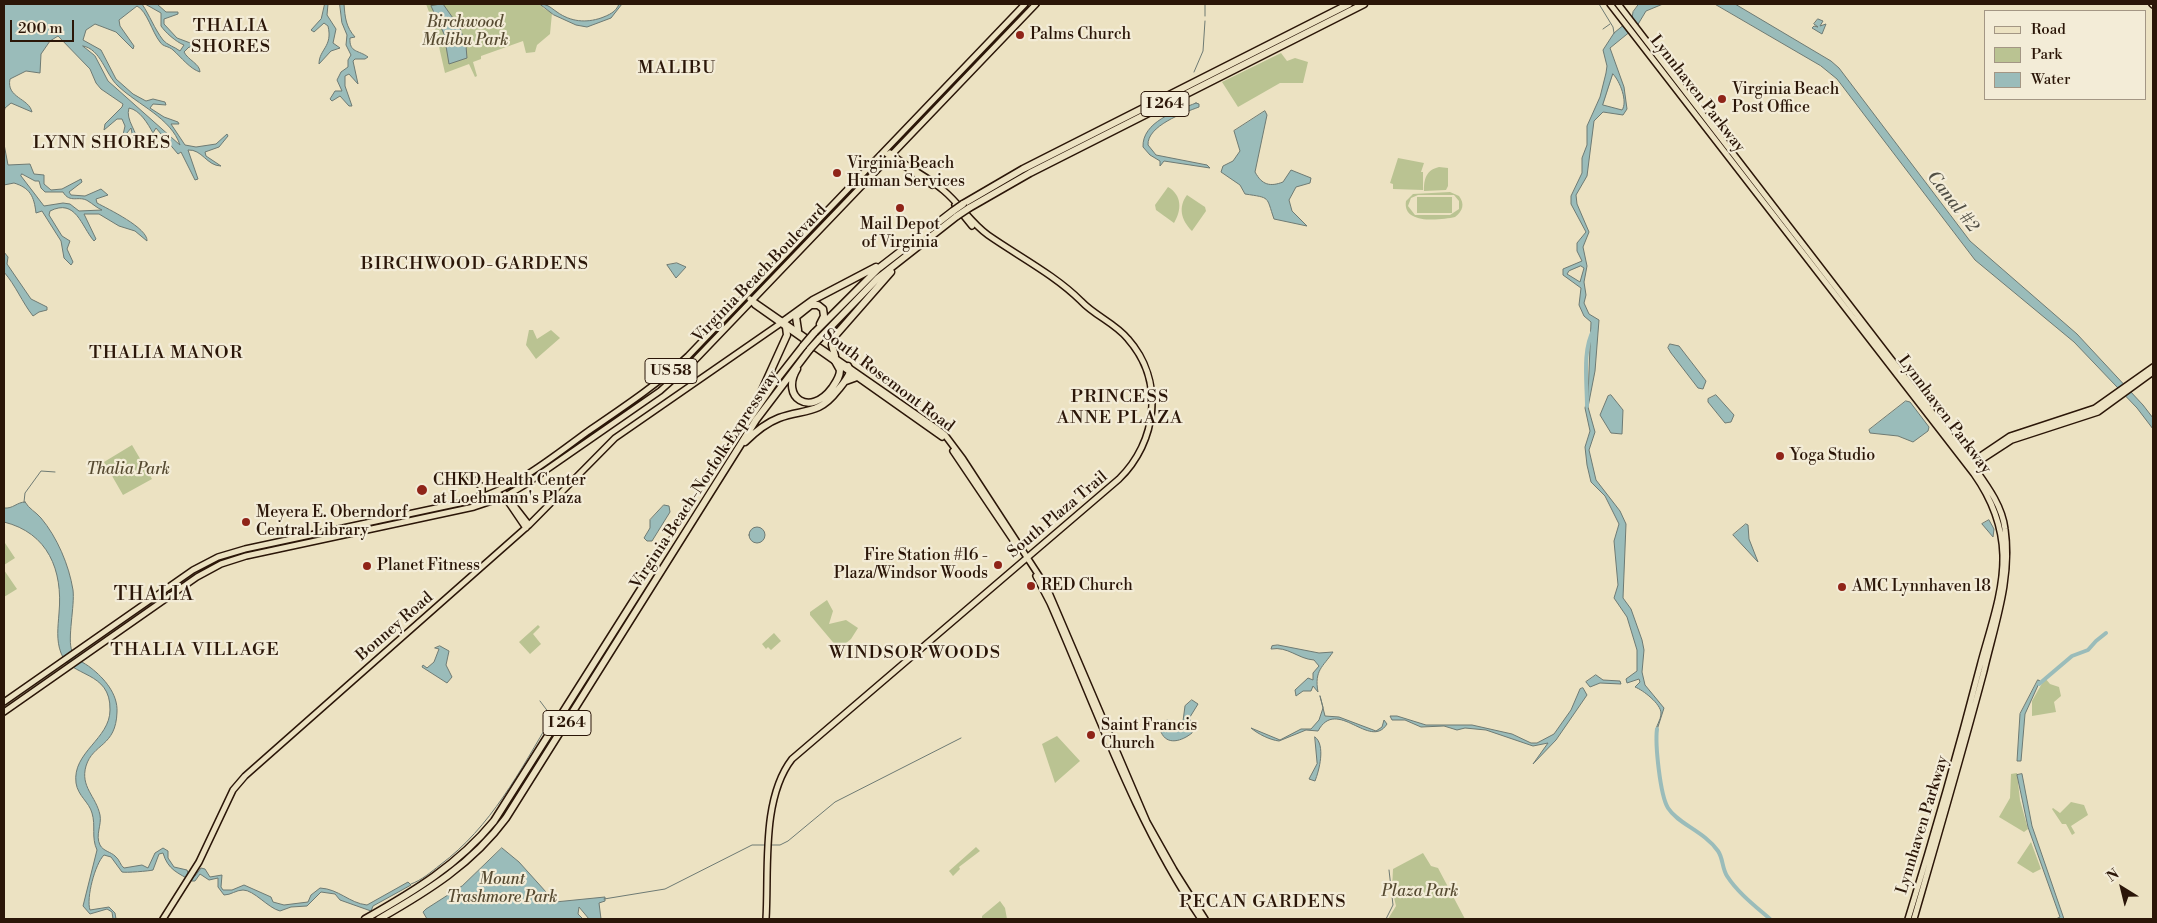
<!DOCTYPE html>
<style>
body{margin:0}
#map{position:relative;width:2157px;height:923px;overflow:hidden;background:#ece2c2;font-family:"Libre Bodoni",serif}
canvas{display:block}
.frame{position:absolute;inset:0;border:5px solid #2b1608;pointer-events:none}
.legend{position:absolute;left:1984px;top:10px;width:162px;height:90px;box-sizing:border-box;background:#f3ecd7;border:1px solid #a39684;margin:0;padding:6px 9px;list-style:none;font-size:15px;color:#2b1608}
.legend li{display:flex;align-items:center;gap:10px;height:25px}
.legend b{width:25px;border:1px solid #a39684}
.north{position:absolute;left:2097px;top:863px;width:50px;height:50px;-webkit-text-stroke:4px #f3ecd7;paint-order:stroke;rotate:324deg;font-size:14px;font-weight:700;line-height:20px;text-align:center;color:#2b1608}
.north::after{content:'';display:block;margin:auto;width:18px;height:22px;background:#2b1608;clip-path:polygon(50% 0,100% 100%,50% 72%,0 100%)}
.scale{position:absolute;left:10px;top:20px;width:64px;height:22px;box-sizing:border-box;border:2px solid #2b1608;border-top:0;padding-left:6px;font-size:15px;line-height:18px;white-space:nowrap;color:#2b1608;-webkit-text-stroke:4px #f3ecd7;paint-order:stroke}
</style>
<div id="map">
<canvas width="2157" height="923"></canvas>
<div class="frame"></div>
<ul class="legend">
<li><b style="height:6px;background:#ece2c2"></b>Road</li>
<li><b style="height:14px;background:#bac392"></b>Park</li>
<li><b style="height:14px;background:#9abcba"></b>Water</li>
</ul>
<div class="north">N</div>
<div class="scale">200 m</div>
</div>
<script>
const g = document.querySelector('canvas').getContext('2d');
g.lineJoin = 'round';
function fillPath(path, color) {
  g.fillStyle = color;
  g.fill(path, 'evenodd');
}
function strokePath(path, color, width, dash) {
  g.strokeStyle = color;
  g.lineWidth = width;
  g.lineCap = dash ? 'butt' : 'round';
  g.setLineDash(dash || []);
  g.stroke(path);
}
function label(font, color, halo, rows, align = 'center') {
  g.font = font + ' "Libre Bodoni",serif';
  g.lineWidth = 4.5;
  g.setLineDash([]);
  g.textBaseline = 'middle';
  g.strokeStyle = halo;
  g.fillStyle = color;
  for (const [text, x, y, turn = 0] of rows) {
    g.save();
    g.translate(x, y);
    g.rotate((+turn || 0) * Math.PI / 180);
    g.textAlign = isNaN(turn) ? turn : align;
    if (halo) g.strokeText(text, 0, 0);
    g.fillText(text, 0, 0);
    g.restore();
  }
}
const green = new Path2D(`
 M426 4H542L543 8 552 13 550 34 537 45 535 52 526 53 523 41 481 56V59L473 62 477 76 475 77 469 64 445 73 434 25Z
 M1281 53 1287 61 1295 58 1308 62 1303 83H1280L1238 107 1222 82Z
 M1398 158 1424 163 1421 172H1423V190L1393 189V184L1390 183Z
 M1439 167 1448 168V186L1446 190 1424 191C1424 179 1426 170 1439 167Z
 M1168 187C1182 195 1182 210 1174 223L1156 210 1155 205Z
 M1450 192 1459 196C1465 204 1463 211 1455 217 1441 220 1402 225 1406 201L1413 194ZM1418 195H1454L1459 201V209L1450 215H1415L1408 206 1411 198Z
 M1187 195 1205 207 1206 211 1192 231C1181 220 1178 207 1187 195Z
 M1417 197H1452V213H1417Z
 M529 330H533L537 339 551 330 560 338 536 359 526 345Z
 M132 445 152 479 123 495 104 462Z
 M5 543 15 558 4 565V544Z
 M4 570 17 589 4 597Z
 M827 600 833 611 829 624 846 620 858 628 851 639 840 648 837 647 810 615V612Z
 M538 625 540 627 533 634 541 644 530 654 519 642Z
 M774 633 781 641 771 650 768 647 766 649 762 644Z
 M2045 678 2050 684 2059 687 2061 696 2054 702 2056 712 2032 716V701Z
 M1057 736 1080 761 1055 783 1042 744Z
 M2017 773 2020 800 2028 829 2024 832 1999 817 2010 798 2011 774Z
 M2071 802 2084 805 2088 815 2071 826 2075 833 2072 835 2066 824H2062L2052 809 2053 808 2060 813Z
 M2031 842 2041 869 2033 873 2017 863Z
 M976 847 980 851 959 867 960 869 953 876 949 871Z
 M1423 853 1431 866 1438 868 1465 919H1388L1396 906 1392 889 1393 869Z
 M1000 901 1005 908 1007 919H982V916Z`);
const water = new Path2D(`
 M4 4H142C150 16 154 28 163 40 167 45 175 47 180 51L184 45C176 42 165 32 161 26V13L145 4H157L166 12H178V14L164 19V24L177 38 201 47 199 50 189 47 184 52C188 60 200 64 200 72 190 69 181 57 173 50 169 46 163 47 160 42 152 32 147 11 137 6L119 20 120 26 134 46 133 49 116 32 95 24 86 30 83 40 101 50 116 79 133 94 146 101 153 99 165 102 166 105 153 104 150 108 164 117 178 122 179 124H171L185 145 196 147 216 144 227 134 228 136 219 147 205 152 206 156 221 166C207 166 202 149 188 150L198 179 195 180 181 152 178 154 156 128 153 133C148 124 140 110 129 108 125 120 138 132 138 144H134L131 128 122 139 125 126 122 119H117L104 130 105 124 122 107 123 104 101 89 96 83 90 69 58 36 50 41 41 54 40 73 26 71 10 79C6 98 29 98 32 112L11 103 5 108 4 113ZM83 46C101 49 105 74 118 86 138 105 171 118 180 145L108 81 95 56Z
 M325 4H328L327 15 336 29 333 43 340 48 331 51 319 64C319 49 333 47 328 26L324 23 314 32 311 30 321 19Z
 M340 4H344C345 18 346 27 355 37L350 38C349 53 359 50 368 57L365 59H355L353 61 358 84 349 74 345 76V86L352 106H349L340 96 332 101 330 99 335 91H342L337 80 341 72 348 67V60L351 55 346 45 347 35 342 23Z
 M443 4 460 28 466 46 467 58 449 64 444 34 431 6Z
 M540 4C548 4 551 8 557 12 571 22 586 23 601 18 609 15 616 12 619 4H622L611 18 587 27 576 25 554 15Z
 M1639 4H1663L1646 11 1637 26 1610 48 1624 87 1627 109 1623 115 1603 112 1594 121 1587 176 1576 195 1577 204 1589 232 1583 247 1587 266 1584 282 1586 295 1584 303 1589 314 1599 320 1595 371 1588 407 1595 432 1589 450 1596 480 1620 511 1626 524 1623 598 1631 609 1642 640 1644 650 1642 672 1645 685 1664 708 1656 733C1655 726 1661 721 1661 713 1661 704 1643 690 1635 687L1640 682 1639 679 1627 683 1626 679 1637 671V650L1627 617 1614 598 1618 585 1614 541 1619 524 1605 496 1591 482 1587 465 1585 447 1590 431 1585 408 1588 396 1591 322 1584 316 1579 305 1581 288 1563 275V269L1582 261 1577 251V243L1586 232 1571 204V196L1582 173V158L1587 145V126L1600 97 1606 73 1607 66 1603 50 1614 33 1632 18 1633 12ZM1613 74C1620 81 1628 102 1622 110L1603 105ZM1581 266 1584 268 1580 282 1567 274 1569 271Z
 M1715 4H1735L1831 61 1839 68 1970 241 2077 334 2143 405 2153 418V429L2137 408 2074 342 1975 260 1837 79 1821 66Z
 M1818 19 1823 21 1820 26 1826 24 1822 34 1812 28 1814 26 1818 27 1814 24Z
 M1196 103 1199 104V107C1183 113 1147 126 1148 145L1156 155 1207 165 1210 168 1164 161 1160 166V161L1150 155 1143 147C1142 122 1176 111 1196 103Z
 M1265 111 1267 115 1255 172C1262 185 1270 187 1283 182L1291 170 1311 178 1310 183 1296 187 1289 200 1292 211 1307 226 1274 219C1266 196 1271 198 1245 194L1240 185 1221 172 1223 166 1233 161 1240 151 1234 131Z
 M4 144 8 165 30 164 34 174 44 175V184L51 190 62 189 81 179 82 182 69 192 71 195 85 196 101 189 108 195 96 199 97 203C108 209 148 228 147 241L135 231 119 226 99 214H84L96 239 94 241C81 226 76 198 50 211L49 215 62 236 70 241 67 249 73 262 71 265 64 258 61 241 42 211 36 213C34 196 30 188 14 183L4 185ZM22 174 35 181H39L41 188 45 192H63C70 204 79 195 88 201 93 204 97 208 102 210L79 211 70 204 63 203 44 206 21 176Z
 M4 252 8 257 7 264 31 299 47 307V310L39 312 33 316C22 302 16 286 4 272Z
 M677 263 686 267 676 278 667 265Z
 M1670 344 1679 346 1706 381 1703 389 1698 388 1671 353 1668 348Z
 M1611 395 1623 410 1622 434 1611 433 1600 415 1608 396Z
 M1716 395 1734 415 1731 422 1725 423 1708 402V399Z
 M1906 401 1910 402 1929 427 1928 431 1913 442 1898 436 1870 433 1869 430Z
 M25 502C29 509 36 512 41 518 57 537 69 565 73 590 75 605 67 640 72 651 76 661 84 662 91 668 104 678 118 694 117 712 116 747 93 743 86 766 80 787 96 796 100 815 102 825 95 835 100 845 103 851 111 852 115 856 120 860 120 865 124 868L142 865 148 868 155 853 163 848 168 851V858L174 867 187 870 188 873 195 876 201 868 205 869 210 877 222 875 221 887 223 890H232L244 885 271 897 273 902 284 905 308 902 311 895 320 888C339 889 349 903 367 905L408 882 411 885 373 906 371 911 340 900 335 894 321 892 307 906 291 907 280 911C268 908 254 890 243 890 236 890 231 895 224 895L218 887V878L209 880 200 874 195 881H192C178 873 168 870 163 853L159 854 153 870C150 871 125 873 122 872L111 857 104 855C95 864 86 898 90 910L109 907 115 913 116 919H113L112 912 107 909 90 914 83 906 97 850C91 837 96 826 92 813 89 802 78 796 76 783 72 752 110 739 110 710 111 670 70 678 61 653 56 640 58 627 59 613 63 570 48 533 4 522V508C13 509 17 502 25 502Z
 M664 505 669 506 670 512 652 541H647L644 538 650 528V520Z
 M1989 520 1994 529 1993 537 1982 524Z
 M1746 524 1748 525 1749 539 1758 562 1733 535Z
 M749 535a8 8 0 1 1 16 0a8 8 0 1 1-16 0Z
 M1278 645 1319 653 1333 652C1323 667 1314 670 1318 692L1313 686 1311 691H1303L1296 696 1295 690 1308 678 1313 680V673L1319 666 1314 660C1298 659 1288 646 1271 649L1272 646Z
 M440 646 449 651 446 665 452 677 447 683 422 667 423 665 427 668 434 662 439 649 435 648Z
 M1596 675 1603 680 1620 681 1621 684 1600 683 1590 687 1586 682Z
 M2038 680 2040 681 2025 714 2021 761H2017L2020 714Z
 M1583 688 1587 695 1556 740 1533 764 1548 743 1533 746 1486 730 1465 728 1457 730 1444 726 1421 727 1405 720H1392L1390 716H1397L1426 725H1472L1512 734 1531 743H1537L1554 734 1571 710 1580 689Z
 M1320 696 1325 716 1339 717 1376 731 1382 727 1384 720 1387 724C1370 751 1337 696 1318 731L1306 730 1279 741C1270 740 1258 734 1251 728L1280 740 1301 729H1311L1319 720 1323 708Z
 M1192 700 1198 704 1190 717 1192 733C1182 741 1167 746 1161 732L1162 724 1167 720 1176 723 1183 721 1185 706Z
 M1315 737C1326 745 1319 771 1315 781L1309 779 1317 764Z
 M2022 774 2032 826 2064 919H2056L2060 917 2028 827 2017 775Z
 M502 848 519 862 555 902 605 897V901L599 903 601 919H589L579 907 578 914 583 919H427L423 912 426 909 462 886Z`);
const stream = new Path2D(`
 M1205 4V16
 M1599 4 1613 27 1614 33
 M1603 29 1610 24
 M1194 72 1203 51 1205 21
 M24 502 25 493 41 471 55 472
 M770 845H780L788 841 835 802 961 738
 M411 884C422 880 431 872 440 865 491 827 520 771 552 717L540 701
 M604 899 665 889 752 845H766
 M1386 919 1393 905 1389 870`);
const river = new Path2D(`
 M1587 406C1587 382 1582 350 1594 329
 M2039 684 2072 656 2088 650 2096 641 2106 633
 M1657 729C1655 744 1660 795 1668 808 1678 824 1704 831 1718 851 1723 858 1722 868 1727 876 1738 893 1755 906 1770 919`);
const major = new Path2D(`
 M1610 4 1974 474C1991 498 2002 525 2003 555 2004 592 1989 631 1980 666 1958 751 1934 835 1908 919
 M1618 4 1971 463C1985 483 2002 504 2005 529 2012 578 1995 624 1984 671 1962 754 1938 836 1914 919
 M2152 4 2153 5
 M884 152 932 185
 M955 205 972 226
 M750 299 936 428 945 435 963 459 1047 588 1147 822 1174 870 1205 919
 M752 301 755 305 942 437
 M953 451 1017 546
 M1970 463 2010 436 2095 408 2153 367
 M1972 466 2012 440 2098 412 2153 372
 M469 476 482 487V492L478 498
 M496 492 507 500 526 528
 M505 494 529 525
 M1036 576 1050 603C1097 710 1135 822 1201 919
 M4 702 193 570 218 557 245 549 469 501C514 489 550 459 587 432 622 408 657 385 688 356L1025 4
 M4 712 197 577 221 564 246 556 474 507 504 497 526 484 660 391 696 359 1036 4
 M163 919 199 862 233 790 245 776 529 525 615 438 784 321
 M766 919C769 870 761 799 792 759L1119 479C1157 442 1165 381 1128 339 1115 323 1095 316 1081 301 1055 275 1018 256 988 235 971 223 960 204 943 190 927 176 906 167 890 153`);
const highway = new Path2D(`
 M963 204 1023 169 1349 4
 M969 208 1030 173 1364 4
 M784 321 813 300 876 267
 M798 330 796 317 811 305H818L823 309 824 316 820 324
 M814 333 879 268 953 211
 M819 339 878 278 957 216
 M835 356 832 345 834 337 891 272
 M797 369C780 397 810 418 832 388 836 382 840 377 840 370L835 361
 M846 381 857 377
 M758 399 787 335 786 327
 M745 442C755 432 766 423 779 418 803 409 819 415 837 391 842 385 847 380 850 372L848 366
 M365 919C413 892 458 865 494 821L739 434 774 383 803 346
 M379 919C428 891 472 864 506 818L756 420 810 349`);
const highwayBridge = new Path2D(`
 M953 211 963 204
 M957 216 969 208
 M803 346 814 333
 M810 349 819 339`);
const markers = [
 [1020,35,5,"#8f2418"],
 [1722,99,5,"#8f2418"],
 [837,173,5,"#8f2418"],
 [900,208,5,"#8f2418"],
 [1780,456,5,"#8f2418"],
 [422,490,6,"#8f2418"],
 [246,522,5,"#8f2418"],
 [998,565,5,"#8f2418"],
 [367,566,5,"#8f2418"],
 [1031,586,5,"#8f2418"],
 [1842,587,5,"#8f2418"],
 [1091,735,5,"#8f2418"]
];
const shields = [
 [1165,104,48],
 [671,371,52],
 [567,723,48]
];
const shieldNames = [
 ["I 264",1165,104],
 ["US 58",671,371],
 ["I 264",567,723]
];
const parkNames = [
 ["Birchwood",465,23],
 ["Malibu Park",465,41],
 ["Thalia Park",128,470],
 ["Mount",502,880],
 ["Trashmore Park",502,898],
 ["Plaza Park",1420,892]
];
const poiNames = [
 ["Palms Church",1030,35],
 ["Virginia Beach",1732,90],
 ["Post Office",1732,108],
 ["Virginia Beach",847,164],
 ["Human Services",847,182],
 ["Mail Depot",900,225,"center"],
 ["of Virginia",900,243,"center"],
 ["Yoga Studio",1790,456],
 ["CHKD Health Center",433,481],
 ["at Loehmann's Plaza",433,499],
 ["Meyera E. Oberndorf",256,513],
 ["Central Library",256,531],
 ["Fire Station #16 -",988,556,"right"],
 ["Plaza/Windsor Woods",988,574,"right"],
 ["Planet Fitness",377,566],
 ["RED Church",1041,586],
 ["AMC Lynnhaven 18",1852,587],
 ["Saint Francis",1101,726],
 ["Church",1101,744]
];
const streetNames = [
 ["Lynnhaven Parkway",1697,94,52],
 ["Virginia Beach Boulevard",760,274,-46],
 ["South Rosemont Road",888,381,37],
 ["Lynnhaven Parkway",1944,415,53],
 ["Virginia Beach-Norfolk Expressway",705,480,-57],
 ["South Plaza Trail",1058,515,-40],
 ["Bonney Road",395,627,-41],
 ["Lynnhaven Parkway",1923,825,-73]
];
const neighbourhoodNames = [
 ["THALIA",231,27],
 ["SHORES",231,48],
 ["MALIBU",677,69],
 ["LYNN SHORES",102,144],
 ["BIRCHWOOD-GARDENS",475,265],
 ["THALIA MANOR",166,354],
 ["PRINCESS",1120,398],
 ["ANNE PLAZA",1120,419],
 ["THALIA VILLAGE",195,651],
 ["WINDSOR WOODS",915,654],
 ["PECAN GARDENS",1263,903]
];
const waterNames = [
 ["Canal #2",1952,202,52]
];
const quarterNames = [
 ["THALIA",154,595]
];
fillPath(green, '#bac392');
fillPath(water, '#9abcba');
strokePath(water, '#6e7a73', 1);
strokePath(stream, '#6e7a73', 1);
strokePath(river, '#9abcba', 4);
strokePath(major, '#2b1608', 8);
strokePath(highway, '#2b1608', 9);
strokePath(major, '#ece2c2', 5);
strokePath(highway, '#ece2c2', 6);
strokePath(highwayBridge, '#2b1608', 9, []);
strokePath(highwayBridge, '#ece2c2', 6);
for (const [x, y, r, color] of markers) {
  const dot = new Path2D();
  dot.arc(x, y, r, 0, 2 * Math.PI);
  g.fillStyle = color;
  g.fill(dot);
  strokePath(dot, '#f3ecd7', 2);
}
for (const [x, y, w] of shields) {
  const box = new Path2D();
  box.roundRect(x - w / 2, y - 12.5, w, 25, 4);
  g.fillStyle = '#f3ecd7';
  g.fill(box);
  strokePath(box, '#2b1608', 1);
}
label('bold 15px', '#2b1608', null, shieldNames);
label('italic 16px', '#564a31', '#f3ecd7', parkNames);
label('16px', '#2b1608', '#f3ecd7', poiNames, 'left');
label('16px', '#2b1608', '#f3ecd7', streetNames);
g.letterSpacing = '1px';
label('18px', '#2b1608', '#f3ecd7', neighbourhoodNames);
g.letterSpacing = '0px';
label('italic 18px', '#525046', '#f3ecd7', waterNames);
g.letterSpacing = '1px';
label('19px', '#2b1608', '#f3ecd7', quarterNames);
g.letterSpacing = '0px';
</script>
